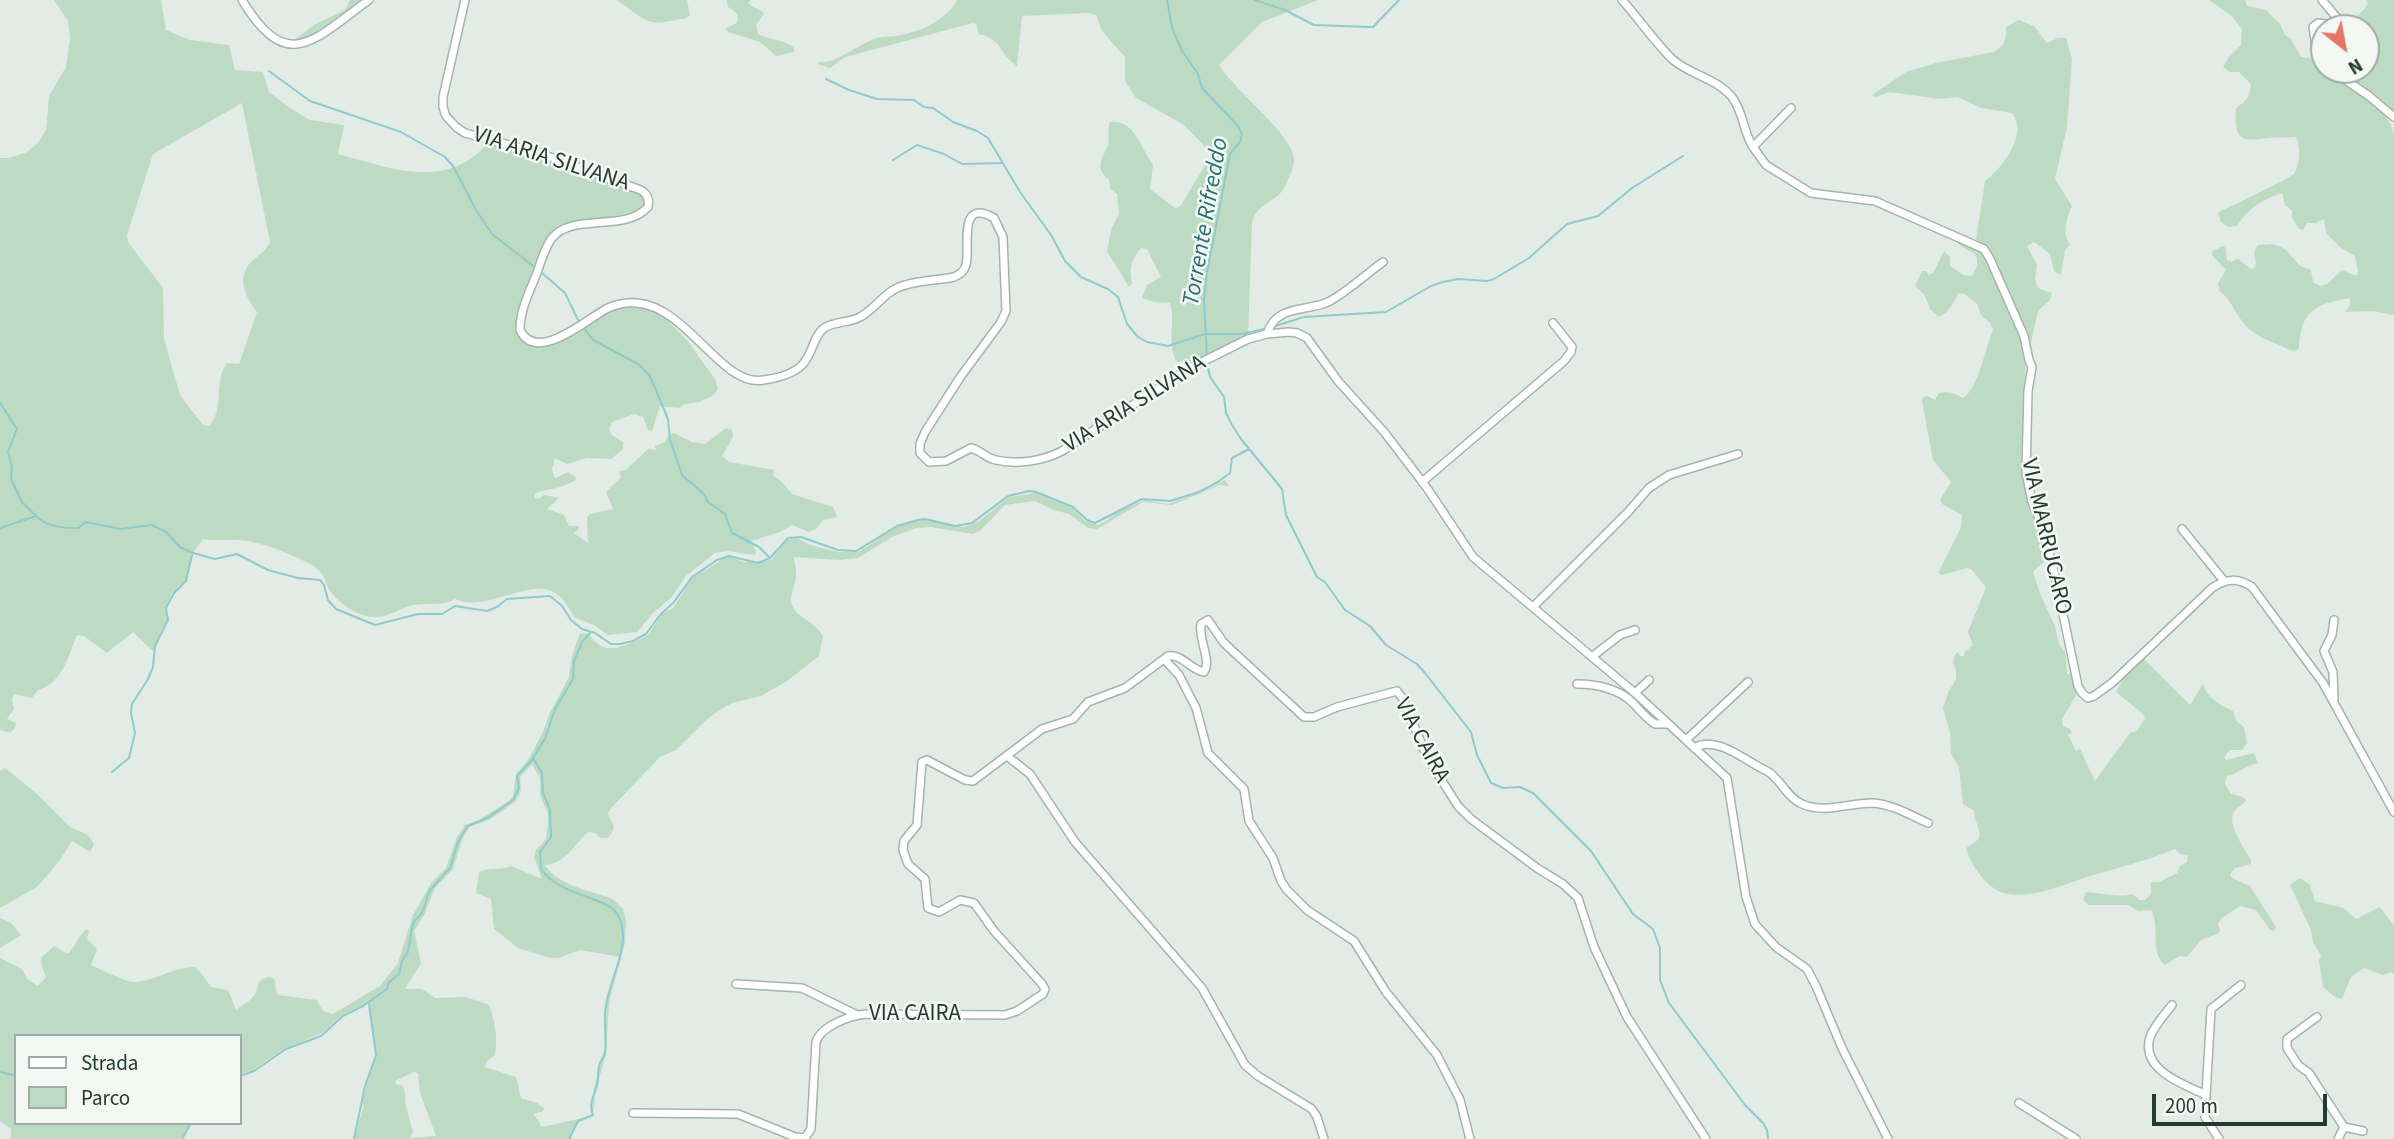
<!DOCTYPE html>
<style>
body{margin:0}
#map{position:relative;width:2394px;height:1139px;overflow:hidden;background:#e3ebe6;font-family:"Source Sans 3",sans-serif}
canvas{display:block}
.legend{position:absolute;left:14px;top:1034px;width:228px;height:91px;box-sizing:border-box;background:#f3f8f5;border:2px solid #a0aca7;margin:0;padding:9px 12px;list-style:none;font-size:21px;color:#243b32}
.legend li{display:flex;align-items:center;gap:14px;height:35px}
.legend b{width:35px;border:2px solid #a0aca7}
.north{position:absolute;left:2310px;top:14px;width:70px;height:70px;box-sizing:border-box;background:#f3f8f5;border:2px solid #a0aca7;border-radius:50%;rotate:149deg;font-size:19px;font-weight:700;line-height:28px;text-align:center;color:#243b32}
.north::after{content:'';display:block;margin:auto;width:24px;height:32px;background:#e77565;clip-path:polygon(50% 0,100% 100%,50% 72%,0 100%)}
.scale{position:absolute;left:2152px;top:1094px;width:175px;height:32px;box-sizing:border-box;border:4px solid #243b32;border-top:0;padding-left:9px;font-size:21px;line-height:24px;white-space:nowrap;color:#243b32;-webkit-text-stroke:5px #f3f8f5;paint-order:stroke}
</style>
<div id="map">
<canvas width="2394" height="1139"></canvas>
<ul class="legend">
<li><b style="height:9px;background:#fff"></b>Strada</li>
<li><b style="height:19px;background:#bddbc2"></b>Parco</li>
</ul>
<div class="north">N</div>
<div class="scale">200 m</div>
</div>
<script>
const g = document.querySelector('canvas').getContext('2d');
g.lineJoin = 'round';
function fillPath(path, color) {
  g.fillStyle = color;
  g.fill(path, 'evenodd');
}
function strokePath(path, color, width, dash) {
  g.strokeStyle = color;
  g.lineWidth = width;
  g.lineCap = dash ? 'butt' : 'round';
  g.setLineDash(dash || []);
  g.stroke(path);
}
function label(font, color, halo, rows, align = 'center') {
  g.font = font + ' "Source Sans 3",sans-serif';
  g.lineWidth = 5;
  g.setLineDash([]);
  g.textBaseline = 'middle';
  g.strokeStyle = halo;
  g.fillStyle = color;
  for (const [text, x, y, turn = 0] of rows) {
    g.save();
    g.translate(x, y);
    g.rotate((+turn || 0) * Math.PI / 180);
    g.textAlign = isNaN(turn) ? turn : align;
    if (halo) g.strokeText(text, 0, 0);
    g.fillText(text, 0, 0);
    g.restore();
  }
}
const green = new Path2D(`
 M54 0H161L166 30 190 40 229 45 235 70 263 72 269 92 290 108 310 120 344 125 338 154C391 168 446 192 489 142L531 152 640 191 646 199 644 206 638 212 567 224 551 233 518 314 519 333 523 340 528 344 553 343 588 325 606 311 626 305 651 308 663 316 686 339 715 379 718 389 712 396 699 402 685 404 679 408 660 406 652 431 648 430 643 417 634 414 612 422 609 429 612 435 623 442V449L611 459 587 458 567 464 555 458 552 469 554 477 556 478 568 472 576 478 575 481 560 487 538 492 535 494V498L538 499 544 495 559 498 547 509 564 515 569 526H579V529L574 533 588 543 587 517 590 514 613 509 606 492 621 477 619 471 626 470 648 449 656 450 655 446 665 442 668 436 674 433 692 442 705 444 726 428 732 430 733 437 722 456 729 462 774 470 773 476 780 480 792 494 833 507 837 517 823 520 816 529 809 532 792 525 780 532 751 541 756 552 755 555 728 551 715 553 686 576 671 598 653 613 637 632 608 635 594 625 575 618C569 610 566 601 558 595 532 574 488 614 455 599 441 607 428 602 414 605 401 607 391 616 378 617 363 618 345 608 335 597 321 582 330 573 306 562 286 552 262 542 240 540 227 539 215 542 203 539L192 554 186 580 172 593 165 609 168 622 162 628 154 652 133 632 107 653 84 636 77 635C68 656 63 683 38 690L32 698 14 694 12 699 14 709 7 719 16 723 15 728 10 733 0 730V158H9L27 152 38 143 46 130 49 96 66 67 70 38 68 21ZM242 103 270 242C265 252 258 255 250 263 236 279 246 298 257 312L239 364 227 363C213 381 225 409 209 426L203 425 180 395 164 339 163 288 128 242 127 235 153 154Z
 M350 0H365L309 40H294L314 25 345 10Z
 M616 0H687L690 15C686 20 683 18 676 20 642 28 642 15 616 0Z
 M727 0H751L748 3C753 9 761 8 764 14L756 25 758 34C770 40 783 39 794 48V52L776 56 760 42 728 32 726 28 737 23C740 14 735 11 728 7Z
 M957 0H1318L1262 22 1219 65C1235 91 1291 133 1294 158 1295 167 1289 176 1286 184 1278 204 1258 200 1252 223L1248 337 1188 366 1182 361 1177 362C1166 343 1176 323 1170 303L1154 302 1142 298 1147 285 1161 277 1147 249 1141 248C1131 261 1129 267 1132 284L1129 287 1107 251 1112 227 1119 214 1117 194 1110 189 1109 180C1094 167 1102 160 1108 145 1110 138 1107 129 1110 122 1135 119 1141 149 1153 165L1150 189 1176 209 1181 205 1212 154 1184 125 1136 98 1125 81V57L1102 31 1096 15 1087 13 1022 16 1017 66C1000 55 1001 38 979 34L976 24 973 23 845 57 830 68 817 64 819 62C835 64 858 45 874 39 882 36 889 37 896 36 919 32 945 22 957 0Z
 M2209 0H2245L2247 6 2266 10 2280 24 2285 35 2291 39 2301 57 2317 59C2328 81 2363 88 2381 108 2387 115 2390 125 2394 133V315L2373 311 2345 312 2350 305V298C2314 304 2300 312 2299 349 2291 353 2287 348 2279 345 2265 339 2251 334 2242 321 2233 310 2232 300 2219 291L2218 283 2226 270 2212 255V251L2223 246 2226 248 2227 260 2231 262 2238 259 2251 269 2255 268C2258 260 2251 252 2258 245L2272 244 2279 246 2286 250 2300 266 2311 270 2313 282 2320 286 2327 284 2342 270 2356 276 2358 272 2355 256 2341 248 2326 233 2324 219 2316 223H2307L2303 230 2299 229 2292 218V210L2285 205 2282 193C2261 200 2249 208 2237 226L2228 227 2221 222 2218 214 2220 211C2229 208 2291 177 2294 174 2300 164 2301 148 2296 137 2287 138 2277 137 2267 138 2239 143 2234 137 2236 108 2246 101 2250 97 2251 84L2239 72H2230L2223 67 2229 57 2241 45 2242 29 2232 16Z
 M2366 0H2394V114L2336 70H2366V28H2337C2349 21 2363 15 2368 3Z
 M2019 20 2034 26 2047 43 2058 38H2066L2072 59 2067 127 2055 179 2072 206C2066 219 2062 233 2070 245L2065 250 2061 275 2054 271 2050 254 2034 242 2027 246 2037 265 2035 278 2037 286 2040 289 2052 293 2050 300 2038 311 2030 347 2027 332 1993 257 1986 246 1976 239 1985 181C2002 169 2029 133 2012 113L1981 108 1958 97 1939 99 1890 92 1875 97 1872 95 1906 72 1936 63 1993 52C2005 46 2006 41 2006 27Z
 M1957 240 1983 252 2022 336 2026 353 2021 462 2030 496 2049 557 2033 572 2041 596 2055 626 2059 644 2065 652 2067 674 2074 675 2078 692 2062 719 2063 726 2070 729 2072 733 2068 735 2076 751 2080 749 2095 781 2130 733 2137 731 2145 718 2143 714 2116 692 2125 676 2143 658 2190 705 2203 684C2207 698 2220 705 2233 711L2237 722 2244 727 2247 743 2242 750H2230L2224 757 2226 760 2254 753 2258 763C2245 766 2239 773 2227 776 2223 783 2227 788 2231 794L2243 797 2246 800C2243 805 2237 807 2234 812 2226 823 2245 850 2251 860V864L2235 868 2230 874 2232 878 2250 886 2276 927 2274 931 2270 930 2256 910 2240 906 2223 917 2218 923 2220 931 2217 934 2201 940 2187 957 2179 956 2165 965C2149 953 2161 926 2151 910L2138 911 2128 905H2089L2083 900 2086 892C2101 893 2118 898 2133 894L2139 900H2145L2151 894V882H2159L2177 873 2180 866 2187 862 2188 855 2180 854 2175 849C2146 861 2117 868 2087 877 2063 885 2034 898 2008 894 1988 891 1971 866 1966 848L1979 839C1982 830 1974 821 1974 811L1963 804 1959 768 1951 753 1950 733 1943 708 1948 693 1956 679V670L1953 662 1955 654 1958 652 1960 656H1964V653L1973 645 1968 632 1986 587 1971 569 1967 568 1942 575 1938 573 1961 527 1962 515 1942 504 1940 500 1951 482 1933 460 1922 401 1923 397 1927 396 1935 400 1939 393C1949 391 1954 393 1963 398 1978 389 1985 349 1993 330L1990 323 1981 315 1977 304 1965 294 1958 293C1956 301 1947 314 1939 317L1930 309 1924 294 1915 286 1922 271H1926L1929 275 1933 273 1944 251 1950 257V266L1963 275 1972 276C1976 268 1980 263 1975 254 1969 249 1960 249 1957 240Z
 M1225 480 1229 486 1220 485 1172 505 1143 502 1097 529 1088 528 1069 514 1054 510 1035 501 1005 505 981 530 973 534 931 527 916 528 892 537 858 558 839 560 794 557C794 563 797 569 796 575 796 586 787 598 794 609 799 618 814 621 823 636L819 656 787 681 761 696 732 703 720 710 706 720 676 750 660 757 612 807 608 813C611 824 619 825 608 838H601L595 833 588 832C575 844 565 864 545 865 560 888 591 889 614 900L623 909 626 920 625 943 609 1002 606 1054 595 1093 593 1116 577 1123 571 1139H354L363 1108V1096L376 1054 369 1002 342 1015 322 1033 284 1049 251 1071 240 1074V1036H16V1123H190L181 1139H11V1129L0 1121V958L22 969 27 979 38 986 46 977 42 967 41 958 54 946 68 954C75 947 80 933 87 929L89 932 87 939 97 949 91 965C98 968 126 982 133 982 154 982 173 967 195 967 199 970 208 982 211 987L228 990 236 1010C241 1006 252 1000 255 994 260 984 256 979 270 977L275 980 276 991 278 995 317 1000 323 1011 333 1014 380 986 398 963 413 915 431 883 446 868 457 837 465 825 477 821 509 801 513 796 516 774 528 760 543 732 549 715 569 677 572 656 580 633 588 634 599 645 606 648H617L639 640 648 635 662 614 673 608 692 578 728 556 743 562 766 561 772 559 787 540 797 538 810 545 838 552 861 551 862 548H865L889 530 917 519H928L963 527 979 521 1009 497 1036 493 1074 509 1085 521 1097 525 1105 522 1116 513 1145 500 1167 504 1174 502 1209 489ZM532 764 540 778V795L548 814V823L546 839 536 850 534 857 542 879 511 866C500 871 489 867 479 872L476 893 491 899 494 929 518 948 550 958H558L580 950 620 957 607 1001 605 1046 593 1092 592 1116 542 1127 534 1114 543 1111 544 1108 537 1103 521 1098 516 1077 485 1067 487 1061 495 1055C498 1039 495 1020 489 1005L466 997 435 998 422 989H405L421 963 414 931 424 915 435 888 453 869 462 840 469 827 491 819 516 801 521 791 520 777ZM414 1072 418 1073 420 1093 436 1136 410 1138 413 1132 406 1107 405 1093 403 1086 396 1084 395 1081Z
 M5 768 37 794 70 827 88 835 94 844 90 852 72 841 60 860 37 887 0 908V771Z
 M2300 878 2310 885 2315 901 2343 908 2356 919 2380 907 2394 926V974L2391 972 2383 975 2364 968 2351 977 2342 999 2335 997 2323 987 2319 960 2321 956 2313 942 2311 930 2290 885Z
 M0 918 11 923 21 935 0 948Z`);
const stream = new Path2D(`
 M1167 0 1172 28 1182 51 1198 74 1202 88 1238 126 1242 134 1240 142 1230 154 1207 272 1204 300 1207 357
 M1255 0 1285 10 1314 25 1369 27H1373L1399 0
 M269 71 310 101 401 132 445 157 453 166 476 210 492 234 533 266
 M826 79 849 90 877 99 914 100 924 107 933 108 953 122 977 131 988 138 1020 192 1051 235 1065 261 1081 277 1108 289 1118 297 1127 324 1138 337 1147 342 1168 346 1205 334H1242L1264 329
 M893 160 917 145 944 154 962 164 1002 163
 M541 272 565 293 579 322
 M1275 326 1304 317 1386 312 1431 286 1443 282 1458 279 1487 281 1494 279 1529 258 1567 224 1598 216 1632 188 1683 156
 M584 328 593 340 638 364 650 376 668 419 670 439 682 475 704 494 708 502 725 514 732 533 759 547 770 558
 M1207 363 1210 377 1224 397 1226 413 1231 423 1241 439 1282 489 1286 515 1317 577 1325 582 1345 610 1370 626 1386 645 1417 664 1425 673 1471 732 1477 755 1491 783 1503 788 1520 787 1533 793 1591 851 1633 914 1653 929 1660 948V980L1669 1003 1745 1105 1763 1123 1767 1130 1768 1139
 M0 403 17 429 8 452 12 467 11 479 22 502 35 515
 M0 528 36 516C47 527 62 528 78 528L86 522 120 529 152 525 166 532 180 547 193 553 215 559 237 554 268 570 298 578 320 580 324 585 328 600 336 609 375 625 418 614H442L455 606 487 611 497 607 507 599 550 596 562 606 571 620 582 629 595 633 611 644H620L633 641 646 634 660 615 674 602 692 577 717 560 729 556 758 563 770 558 788 538 801 537 838 550 856 551 897 526 918 520 925 519 955 526 972 523 1008 496 1029 491 1036 492 1073 507 1087 520 1095 523 1142 499 1170 501 1199 492 1218 482 1230 473 1232 458 1249 449
 M533 758 542 773 543 793 550 810 551 837 540 852 541 869C561 897 607 896 618 915 633 942 610 978 606 1005 603 1021 607 1038 605 1054 604 1057 601 1060 600 1063 598 1068 598 1074 598 1079 598 1091 587 1101 593 1115L578 1121 569 1139
 M112 772 129 758 135 733 131 713 132 704 148 679 153 667 155 646 168 620 166 608 174 593 186 581 192 555
 M0 1072 16 1076
 M240 1076 254 1071 286 1049 321 1036 343 1016 363 1006 387 989 389 982 399 974 402 961 408 952 413 923 422 913 430 890 450 868 458 842 464 832 468 826 489 817 513 800 519 788 517 776 531 761 545 739 555 709 573 679 574 661 582 642 590 633
 M182 1139 191 1123
 M354 1139 365 1086 376 1055 369 1004`);
const street = new Path2D(`
 M242 0C288 76 314 39 369 0
 M465 0 443 97V107L446 116 456 127 465 133 539 153 638 189C646 192 650 198 648 207 625 233 573 212 552 238 545 247 541 261 537 273 530 291 520 309 520 330 536 364 586 320 606 309 616 304 626 302 637 303 688 307 722 388 764 380 778 378 798 373 806 360 813 350 814 336 824 328 835 321 849 323 860 317 874 310 883 294 897 288 914 280 936 281 954 277 960 274 964 272 966 265 971 249 956 197 994 218L1003 237 1006 311 1001 322 961 376 925 432 920 444V453L929 462 946 461 971 448C980 450 986 458 996 460 1017 465 1043 461 1062 451L1188 369 1248 339 1267 334 1289 332 1297 333 1307 338 1338 381 1385 433 1427 488 1473 557 1635 693 1727 778 1746 897 1755 924 1776 947 1807 969 1816 986 1842 1048 1888 1139
 M1622 0C1639 19 1654 41 1672 59 1690 75 1716 78 1732 97 1744 113 1743 132 1753 147
 M2322 0 2337 18 2333 25 2318 23 2313 27 2316 47 2324 63
 M2331 70 2369 96 2394 117
 M1791 108 1753 147 1766 165 1811 193 1875 201 1984 249 1990 259 2024 336 2029 360 2032 367 2028 391 2026 472 2032 502 2041 523 2054 571 2078 686 2082 693 2088 698 2094 696 2113 682 2212 588C2226 579 2237 577 2252 587L2323 683 2394 812
 M1267 334C1276 304 1306 312 1328 302 1346 293 1366 274 1383 262
 M1422 482 1564 361 1571 352 1572 347 1553 323
 M2182 529 2224 581
 M1533 607 1628 512 1649 488 1669 475 1738 454
 M1593 656 1620 635 1635 630
 M1164 659 1179 675 1196 708 1208 753 1244 789 1249 821 1273 858 1281 881 1287 890 1307 910 1354 941 1386 992 1437 1055 1460 1100 1470 1139
 M1577 684C1597 684 1620 689 1634 704 1641 712 1647 719 1655 724H1668
 M1635 693 1649 680
 M2334 699 2333 672 2324 651 2332 635 2334 620
 M1686 740 1748 682
 M1694 748C1717 734 1746 762 1767 771 1781 779 1786 797 1802 804 1825 814 1848 803 1872 803 1892 804 1910 815 1928 823
 M1007 756 1030 774 1075 842 1202 988 1245 1065 1258 1076 1312 1109 1317 1117 1324 1139
 M736 984 802 988 857 1015
 M2172 1005C2165 1014 2154 1026 2150 1037 2140 1070 2183 1084 2206 1095L2205 1117 2219 1139
 M2317 1017 2287 1039V1048L2298 1065 2309 1073 2344 1127
 M2206 1095 2211 1009 2241 985
 M2019 1103 2076 1139
 M633 1113 738 1114 795 1137 805 1138 811 1129 816 1042C821 1026 849 1016 865 1014L1005 1015 1017 1011 1043 994 1045 989 1042 984 994 931 974 903 960 900 939 912 928 908 925 879 908 864 903 850 904 841 917 825 922 762 927 760 965 780 973 781 1042 729 1073 719 1088 702 1125 688 1168 656C1183 654 1190 670 1204 672 1212 660 1198 640 1201 624L1208 620 1224 643 1304 717H1314L1337 707 1397 691 1403 699 1427 757 1458 806 1471 819 1537 868 1563 884 1578 898 1594 947 1627 1017 1706 1139
 M2338 1139 2344 1127 2363 1131`);
const streetNames = [
 ["VIA ARIA SILVANA",551,160,18],
 ["VIA ARIA SILVANA",1135,405,-32],
 ["VIA MARRUCARO",2045,537,77],
 ["VIA CAIRA",1421,741,62],
 ["VIA CAIRA",915,1015]
];
const waterNames = [
 ["Torrente Rifreddo",1207,222,-80]
];
fillPath(green, '#bddbc2');
strokePath(stream, '#8fcacc', 2);
strokePath(street, '#a6b3ac', 10);
strokePath(street, '#fff', 7);
label('23px', '#243b32', '#f3f8f5', streetNames);
label('italic 24px', '#236f72', '#f3f8f5', waterNames);
</script>
